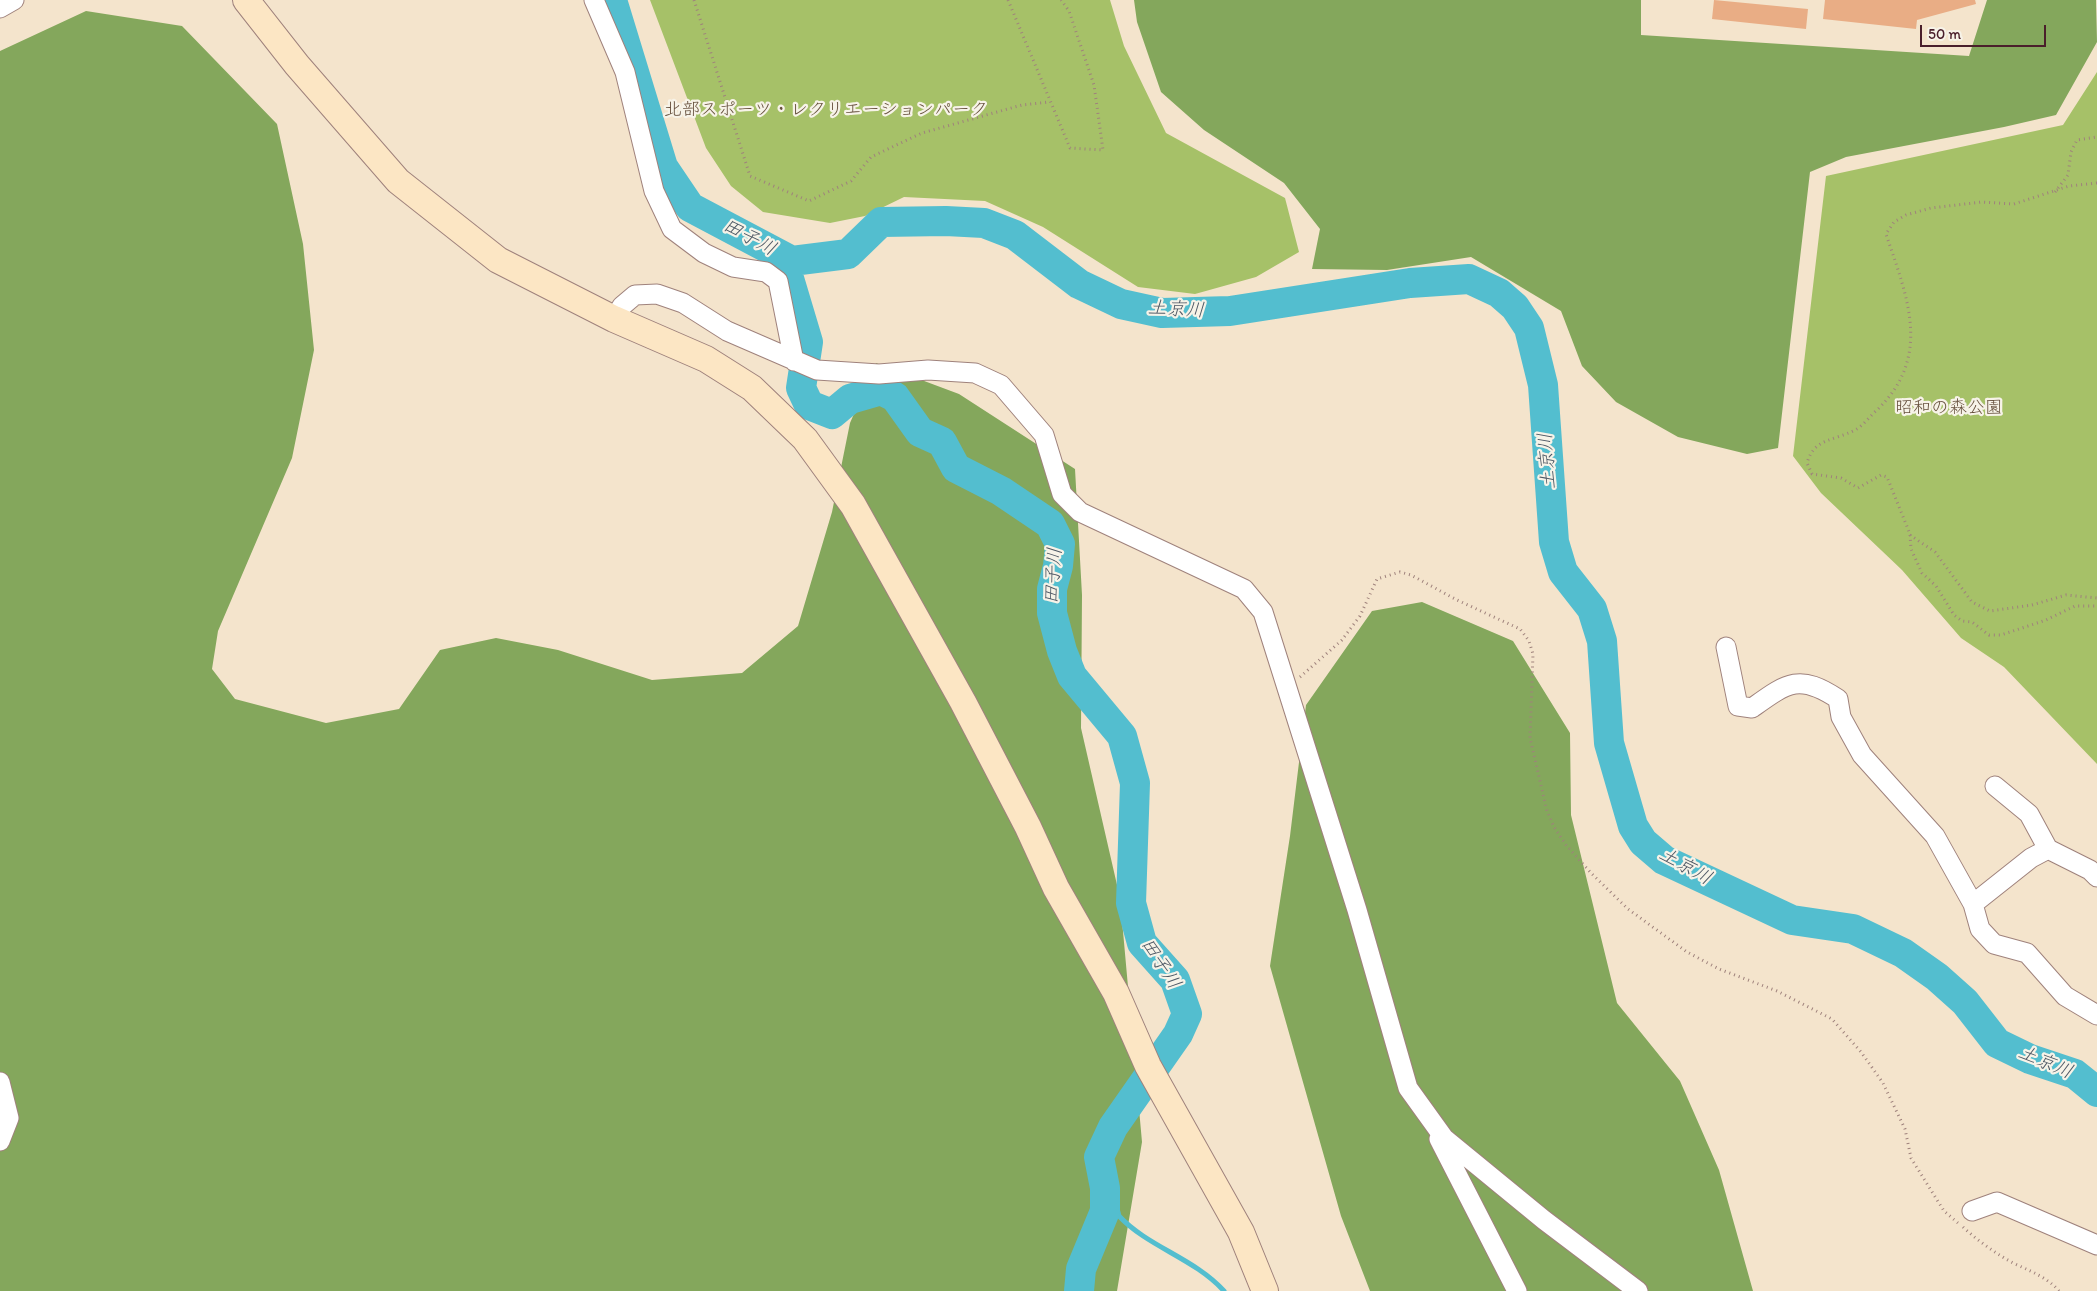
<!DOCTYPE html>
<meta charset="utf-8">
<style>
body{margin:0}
#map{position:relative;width:2097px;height:1291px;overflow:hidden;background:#f4e4cc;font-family:Itim,sans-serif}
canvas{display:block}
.scale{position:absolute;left:1920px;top:25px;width:126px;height:22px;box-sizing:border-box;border:2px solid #4a1f2b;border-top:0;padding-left:6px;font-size:15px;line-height:18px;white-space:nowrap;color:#4a1f2b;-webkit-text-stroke:4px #f7f3e8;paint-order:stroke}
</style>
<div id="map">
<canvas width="2097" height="1291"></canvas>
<div class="scale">50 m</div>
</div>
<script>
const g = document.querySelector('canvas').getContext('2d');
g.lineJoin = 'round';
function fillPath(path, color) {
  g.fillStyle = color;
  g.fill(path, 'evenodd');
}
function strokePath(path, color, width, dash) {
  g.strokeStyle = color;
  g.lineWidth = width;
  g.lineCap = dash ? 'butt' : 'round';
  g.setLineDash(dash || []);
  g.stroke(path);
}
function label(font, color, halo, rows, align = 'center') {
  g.font = font + ' Itim,"Klee One",sans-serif';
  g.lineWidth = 4.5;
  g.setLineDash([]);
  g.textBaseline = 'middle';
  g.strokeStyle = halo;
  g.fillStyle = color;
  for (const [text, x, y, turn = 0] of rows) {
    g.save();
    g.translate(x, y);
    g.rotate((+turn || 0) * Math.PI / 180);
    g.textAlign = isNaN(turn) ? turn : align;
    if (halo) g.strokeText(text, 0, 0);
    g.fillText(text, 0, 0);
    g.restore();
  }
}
const green = new Path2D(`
 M650 0H1110L1124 46 1166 133 1285 198 1299 252 1256 277 1195 294 1138 287 1043 227 985 201 904 197 865 216 830 223 763 212 731 186 706 148Z
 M2097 72V764L2004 667 1961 638 1902 570 1821 493 1793 456 1826 176 2063 125Z`);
const forest = new Path2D(`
 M1134 0H1641V35L1969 56 1987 0H2096L2097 42 2056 115 2004 127 1846 157 1810 172 1778 448 1747 454 1678 437 1616 402 1582 366 1561 311 1471 257 1387 270 1312 269 1320 229 1284 183 1204 130 1161 92 1137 22Z
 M86 11 182 26 277 124 303 244 314 350 292 458 218 631 212 669 235 699 326 723 399 709 440 650 496 638 558 650 652 680 742 673 798 626 832 512 850 423 876 363 959 394 1075 469 1082 595 1081 728 1120 898 1142 1142 1117 1291H0V51Z
 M1422 602 1513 641 1570 733 1571 815 1617 1003 1680 1081 1719 1170 1753 1291H1370L1341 1216 1270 966 1290 836 1306 705 1372 611Z`);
const stream = new Path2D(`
 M1106 1203 1118 1212 1119 1216C1148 1247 1194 1258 1224 1291`);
const river = new Path2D(`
 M612 0 663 167 690 207 792 261
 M792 261 848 254 881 222 946 221 984 223 1015 235 1079 284 1121 304 1162 313 1230 311 1410 283 1469 279 1499 293 1515 307 1529 328 1543 385 1554 542 1563 572 1592 609 1602 641 1609 743 1633 826 1643 842 1664 860 1792 920 1853 929 1903 953 1937 977 1965 1002 1997 1043 2030 1059 2075 1074 2097 1092
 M792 261 788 275 808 342 801 388 809 405 832 414 850 399 881 390 895 397 920 432 942 442 956 468 1001 491 1050 524 1060 544 1058 566 1052 589V613L1062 651 1072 676 1122 736 1135 783 1131 903 1142 943 1175 980 1187 1014 1178 1034 1113 1127 1099 1157 1105 1188V1211L1081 1269 1079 1291`);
const building = new Path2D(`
 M1714 0 1808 9 1806 29 1712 19Z
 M1825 0H1975L1976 4 1917 20 1916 29 1823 19Z`);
const path = new Path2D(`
 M694 0 750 176 809 201 851 181 871 157 922 133 1022 105 1049 102
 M1008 0 1070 148 1103 150 1094 85 1069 11 1061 0
 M2097 183 2069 186 2014 204 1982 202 1931 208 1906 215 1894 222 1886 234C1907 297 1933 356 1877 410 1870 416 1863 426 1855 430 1834 441 1814 438 1807 463L1812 474 1841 478 1858 488 1881 475 1887 477 1910 534 1911 549 1922 573 1936 586 1954 615 1962 621 1972 622 1989 635H2001L2046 620 2075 606H2097
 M2055 192 2068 175 2071 152 2077 140 2097 137
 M1910 535 1935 552 1972 602 1990 611 2032 605 2066 595 2097 598
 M1300 677 1342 640 1360 616 1377 579 1400 572 1411 575 1457 600 1520 629 1529 641 1533 654 1530 738 1547 811 1554 827 1566 845 1592 874 1628 909 1687 952 1719 969 1777 991 1832 1019 1861 1052 1883 1083 1905 1129 1911 1158 1944 1211 1958 1223
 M1963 1227C1978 1241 1995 1253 2013 1263 2030 1271 2047 1277 2059 1291`);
const street = new Path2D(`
 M594 0 625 72 654 191 672 229 704 253 733 267 766 272 778 281 794 361
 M0 8 14 0
 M614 319 622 306 635 295 657 294 683 303 727 331 817 370 879 374 928 370 975 373 1001 385 1044 435 1062 494 1080 512 1244 589 1263 612 1357 910 1408 1088 1444 1138 1544 1220 1638 1291
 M1726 647 1738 706 1752 708C1787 683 1799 673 1838 699L1841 717 1862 755 1935 836 1973 904
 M1995 786 2029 814 2048 849
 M2097 877 2090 870 2048 849 2031 858 1973 904 1980 929 1994 944 2027 953 2065 996 2097 1015
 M0 1082 9 1118 0 1141
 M1439 1139 1517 1291
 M1972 1211 1997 1202 2097 1245`);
const secondary = new Path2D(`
 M246 0 297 65 398 181 498 260 614 319 706 359 752 388 805 439 853 505 963 702 1028 827 1056 888 1116 993 1148 1066 1241 1232 1265 1291`);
const parkNames = [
 ["北部スポーツ・レクリエーションパーク",826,110],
 ["昭和の森公園",1949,408]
];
const waterNames = [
 ["田子川",749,238,28],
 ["土京川",1176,310,3],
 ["土京川",1548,461,-94],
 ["田子川",1054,576,-86],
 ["土京川",1685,867,29],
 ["田子川",1160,964,57],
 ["土京川",2045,1063,23]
];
fillPath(green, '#a6c168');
fillPath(forest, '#84a75c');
strokePath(stream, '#53becf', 5);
strokePath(river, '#53becf', 30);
fillPath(building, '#e9ad85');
strokePath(street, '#9f827c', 21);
strokePath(secondary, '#9f827c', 28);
strokePath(path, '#9f827c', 3, [1, 4]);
strokePath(street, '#fff', 19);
strokePath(secondary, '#fce6c4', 26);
label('18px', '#66503d', '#f7f3e8', parkNames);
label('italic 19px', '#4d5764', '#f7f3e8', waterNames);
</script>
